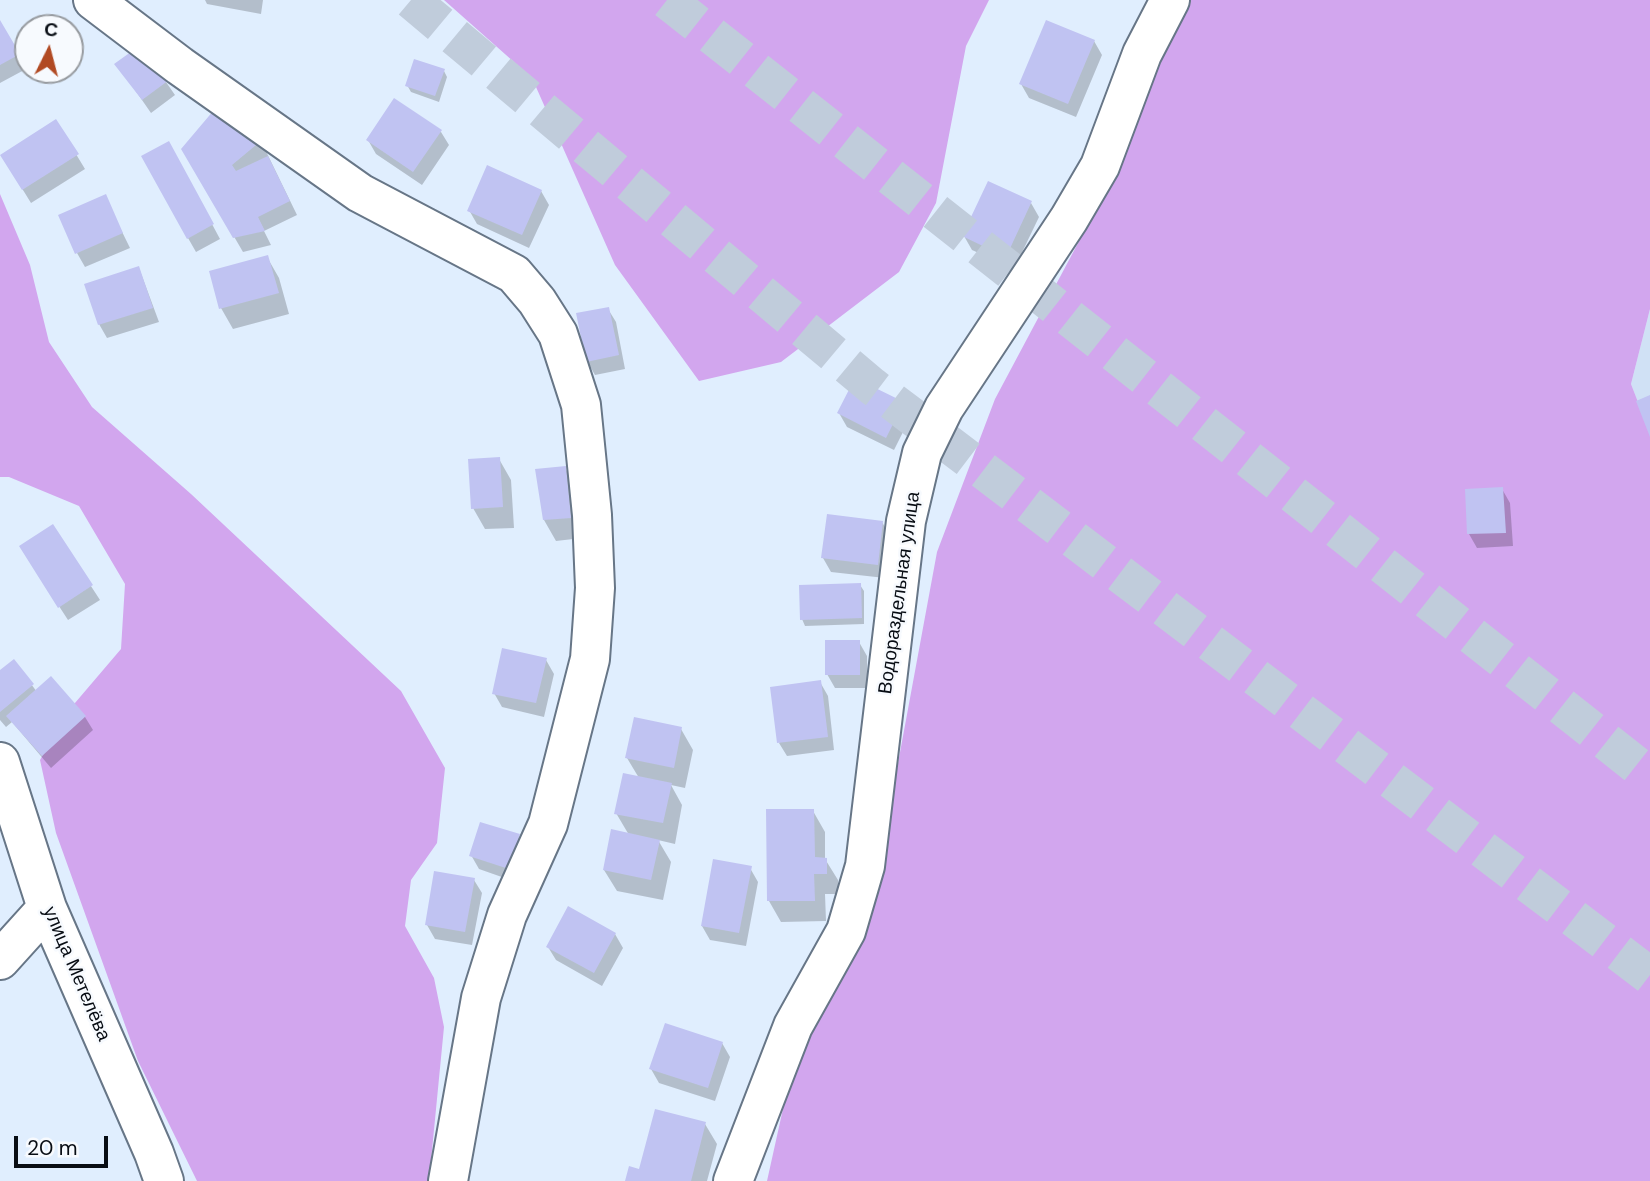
<!DOCTYPE html>
<meta charset="utf-8">
<style>
body{margin:0}
#map{position:relative;width:1650px;height:1181px;overflow:hidden;background:#e0eefe;font-family:"DM Sans",sans-serif}
canvas{display:block}
.north{position:absolute;left:14px;top:14px;width:70px;height:70px;box-sizing:border-box;background:#f7fafe;border:2px solid #979ba0;border-radius:50%;rotate:6deg;font-size:19px;font-weight:700;line-height:28px;text-align:center;color:#080d14}
.north::after{content:'';display:block;margin:auto;width:24px;height:32px;background:#b14a23;clip-path:polygon(50% 0,100% 100%,50% 72%,0 100%)}
.scale{position:absolute;left:14px;top:1136px;width:94px;height:32px;box-sizing:border-box;border:4px solid #080d14;border-top:0;padding-left:9px;font-size:21px;line-height:24px;white-space:nowrap;color:#080d14;-webkit-text-stroke:5px #f7fafe;paint-order:stroke}
</style>
<div id="map">
<canvas width="1650" height="1181"></canvas>
<div class="north">С</div>
<div class="scale">20 m</div>
</div>
<script>
const g = document.querySelector('canvas').getContext('2d');
g.lineJoin = 'round';
function fillPath(path, color) {
  g.fillStyle = color;
  g.fill(path, 'evenodd');
}
function strokePath(path, color, width, dash) {
  g.strokeStyle = color;
  g.lineWidth = width;
  g.lineCap = dash ? 'butt' : 'round';
  g.setLineDash(dash || []);
  g.stroke(path);
}
function label(font, color, halo, rows, align = 'center') {
  g.font = font + ' "DM Sans",sans-serif';
  g.lineWidth = 5;
  g.setLineDash([]);
  g.textBaseline = 'middle';
  g.strokeStyle = halo;
  g.fillStyle = color;
  for (const [text, x, y, turn = 0] of rows) {
    g.save();
    g.translate(x, y);
    g.rotate((+turn || 0) * Math.PI / 180);
    g.textAlign = isNaN(turn) ? turn : align;
    if (halo) g.strokeText(text, 0, 0);
    g.fillText(text, 0, 0);
    g.restore();
  }
}
const built = new Path2D(`
 M1650 309V433L1631 384Z`);
const forest = new Path2D(`
 M444 0H989L966 46 936 203 899 272 781 362 699 381 615 265 532 78Z
 M1165 0H1650V309L1631 384 1650 433V1181H767L800 1032 850 953 876 898 884 839 937 552 995 399 1085 230Z
 M0 194 30 265 49 342 92 407 191 494 401 691 445 768 437 843 411 880 405 926 434 978 444 1027 429 1181H197L138 1061 56 833 40 760 69 710 121 649 125 584 79 506 9 477H0Z`);
const shadow = new Path2D(`
 M205 0H263L261 14 207 4Z
 M0 23 26 69 0 83Z
 M1094 41 1102 55 1076 117 1029 98 1021 84Z
 M141 46 175 95 151 113 117 64Z
 M444 71 447 77 439 102 411 92 407 85Z
 M56 121 85 169 31 203 10 169Z
 M441 132 449 145 422 185 376 154 368 140Z
 M261 141 297 215 264 231 271 245 243 252 183 149Z
 M176 157 220 239 196 252 188 238Z
 M541 191 549 205 529 248 477 224 469 210Z
 M105 197 130 248 85 267 77 253Z
 M1031 203 1039 217 1014 269 972 250 964 236Z
 M267 257 279 278 289 314 233 329 221 308Z
 M139 268 159 322 107 338 99 324Z
 M608 309 616 322 625 369 595 375 587 361Z
 M902 404 910 418 894 450 847 427 839 413Z
 M499 459 511 480 514 528 485 529 473 508Z
 M565 468 577 489 582 538 556 541 544 520Z
 M1502 489 1510 503 1513 546 1477 548 1469 534Z
 M882 522 890 536 885 578 831 572 823 558Z
 M52 526 100 600 68 620 29 560Z
 M860 585 864 591V624L805 626 802 619Z
 M859 642 867 656V688H835L827 674Z
 M546 660 554 674 544 717 502 707 494 693Z
 M14 661 37 692 85 717 93 730 51 768 12 722 6 727 0 720V672Z
 M820 682 828 696 834 750 787 756 779 743Z
 M681 729 693 750 685 788 671 785 682 805 675 844 658 840 671 862 663 900 617 891 604 870 629 835 616 813 639 778 627 758Z
 M813 811 825 832V859L838 880V894H825L826 921 781 922 769 901Z
 M519 836 527 850 516 882 479 869 471 855Z
 M750 868 758 882 746 946 710 940 702 926Z
 M474 880 482 893 472 945 435 939 427 925Z
 M615 934 623 948 602 986 556 960 548 947Z
 M722 1043 730 1057 715 1101 659 1083 651 1069Z
 M705 1124 717 1144 707 1181H626Z`);
const building = new Path2D(`
 M0 20 20 54 0 65Z
 M1046 20 1095 40 1068 104 1019 84Z
 M142 44 169 80 142 100 114 64Z
 M414 59 445 69 435 96 405 86Z
 M394 98 442 130 413 172 366 140Z
 M214 110 262 140 232 165 236 171 268 156 290 201 258 217 265 231 233 238 181 149Z
 M56 119 79 154 22 190 0 155Z
 M169 141 214 224 187 239 141 156Z
 M487 165 542 190 522 235 467 211Z
 M988 181 1032 201 1006 257 962 236Z
 M106 194 123 233 75 254 58 215Z
 M268 255 279 293 219 309 209 271Z
 M139 266 153 308 98 325 84 284Z
 M609 307 619 355 586 362 576 313Z
 M855 378 904 402 886 438 837 413Z
 M1650 395V437L1636 401Z
 M500 457 503 507 471 509 468 459Z
 M566 466 571 518 543 520 535 469Z
 M1503 487 1506 533 1467 534 1465 489Z
 M827 514 883 521 878 565 821 558Z
 M53 524 93 585 58 608 19 546Z
 M861 583 862 618 800 620 799 585Z
 M825 640H860V675H825Z
 M502 648 547 658 536 703 492 694Z
 M14 659 34 684 0 712V670Z
 M51 676 86 716 42 756 6 716Z
 M821 680 828 737 777 743 770 687Z
 M634 717 682 727 674 768 625 758Z
 M623 773 672 783 663 823 614 814Z
 M766 809H814L815 857 827 858V874H814L815 901H767Z
 M480 822 520 834 509 869 469 856Z
 M611 829 660 840 651 880 603 870Z
 M713 859 752 866 739 933 701 926Z
 M434 871 475 878 465 932 425 925Z
 M568 906 616 933 594 973 546 947Z
 M665 1023 723 1042 708 1088 649 1069Z
 M655 1109 706 1122 691 1181H625L629 1166 639 1169Z`);
const primaryTunnel = new Path2D(`
 M411 0 872 386 1650 976
 M667 0 1650 776`);
const minor = new Path2D(`
 M93 0 180 66 360 193 514 274 537 301 558 334 581 405 592 515 595 588 590 659 548 824 507 915 481 998 448 1181
 M0 762 47 908 154 1153 164 1181
 M0 960 47 908
 M733 1181 793 1026 846 931 865 866 906 521 922 453 944 408 1069 219 1100 166 1142 54 1170 0`);
const streetNames = [
 ["Водораздельная улица",900,593,-82],
 ["улица Метелёва",76,974,67]
];
fillPath(built, '#d0e1f5');
fillPath(forest, '#d2a6ee');
fillPath(shadow, '#0003');
fillPath(building, '#c0c3f2');
strokePath(primaryTunnel, '#c0ccdb', 38, [38, 19]);
strokePath(minor, '#677687', 42);
strokePath(minor, '#fff', 38);
label('19px', '#080d14', '#f7fafe', streetNames);
</script>
